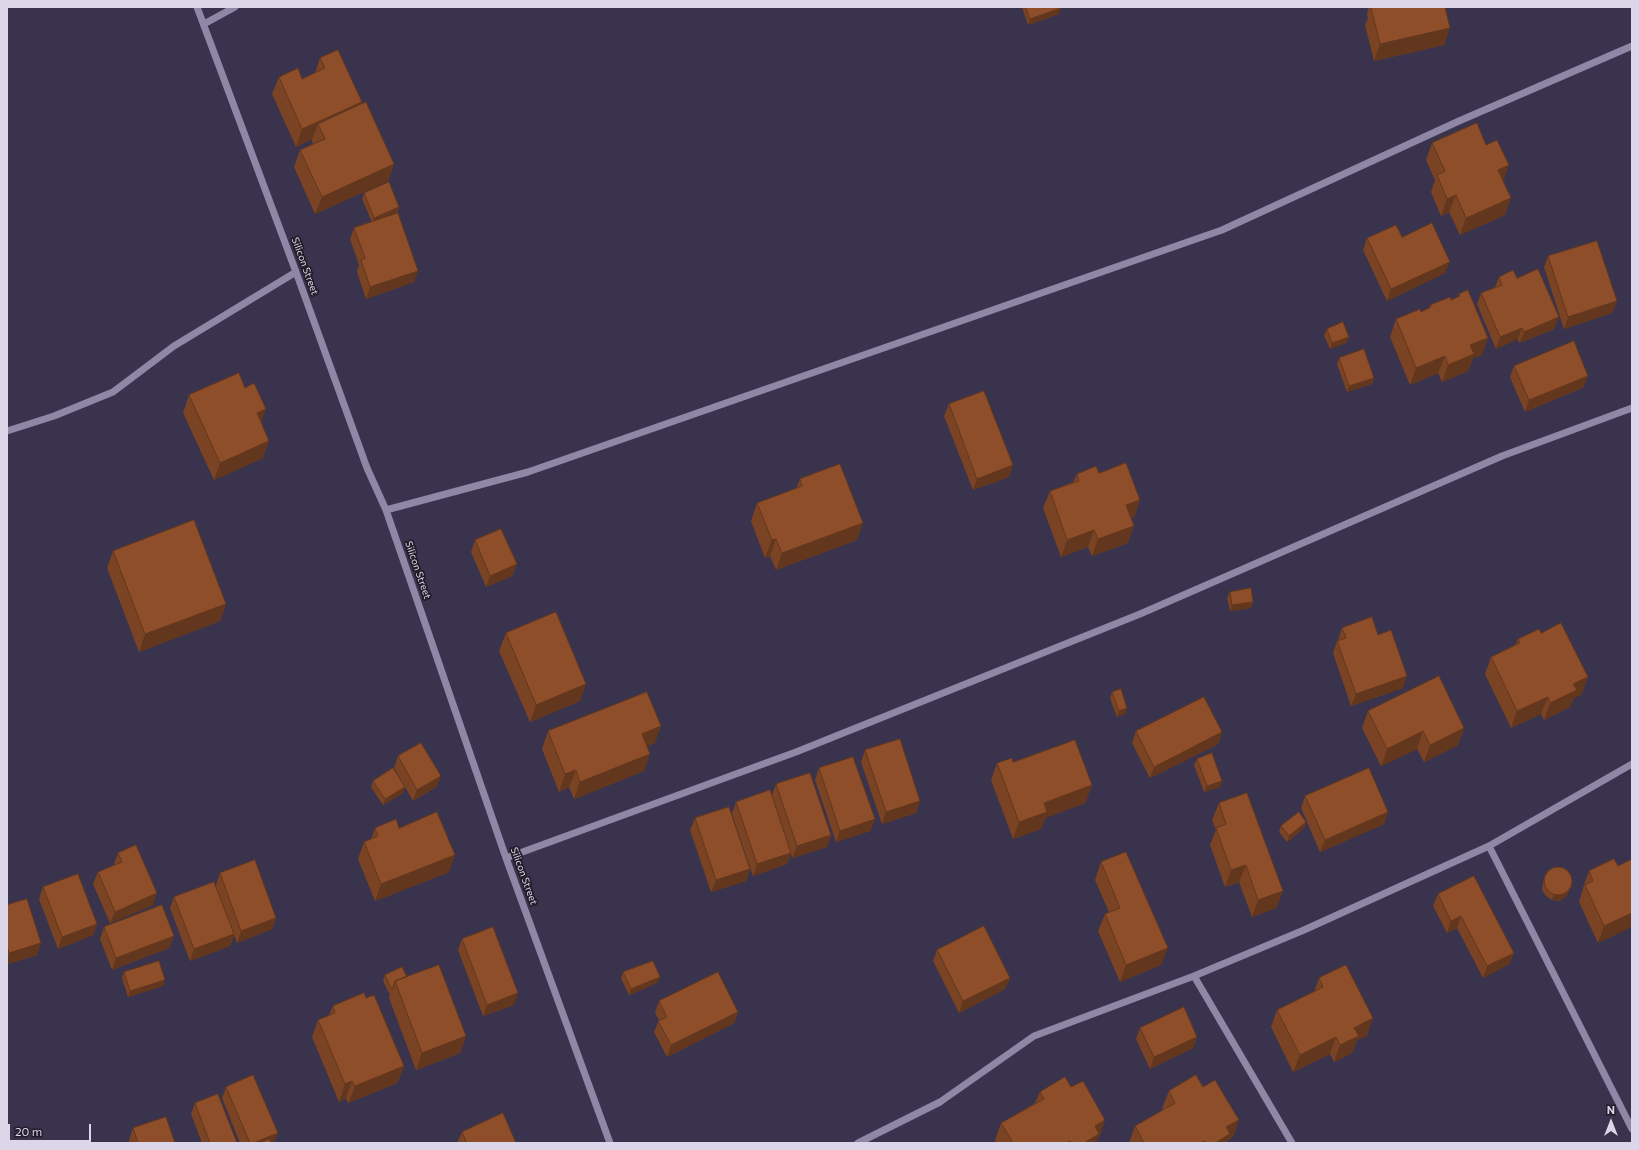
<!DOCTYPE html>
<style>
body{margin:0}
#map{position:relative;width:1639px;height:1150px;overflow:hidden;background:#3a334d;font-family:Commissioner,sans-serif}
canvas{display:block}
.frame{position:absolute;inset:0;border:8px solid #dbd7e8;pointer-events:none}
.north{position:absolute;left:1591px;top:1102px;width:40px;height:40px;-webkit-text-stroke:3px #201d29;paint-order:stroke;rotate:0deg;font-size:11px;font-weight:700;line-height:16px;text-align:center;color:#dbd7e8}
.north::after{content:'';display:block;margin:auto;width:14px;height:18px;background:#dbd7e8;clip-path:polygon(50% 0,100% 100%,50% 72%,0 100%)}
.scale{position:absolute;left:8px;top:1124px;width:83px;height:18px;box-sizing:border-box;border:2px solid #dbd7e8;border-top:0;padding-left:5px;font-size:12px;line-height:14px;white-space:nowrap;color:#dbd7e8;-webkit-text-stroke:3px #201d29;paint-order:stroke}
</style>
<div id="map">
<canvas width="1639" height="1150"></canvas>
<div class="frame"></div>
<div class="north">N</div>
<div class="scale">20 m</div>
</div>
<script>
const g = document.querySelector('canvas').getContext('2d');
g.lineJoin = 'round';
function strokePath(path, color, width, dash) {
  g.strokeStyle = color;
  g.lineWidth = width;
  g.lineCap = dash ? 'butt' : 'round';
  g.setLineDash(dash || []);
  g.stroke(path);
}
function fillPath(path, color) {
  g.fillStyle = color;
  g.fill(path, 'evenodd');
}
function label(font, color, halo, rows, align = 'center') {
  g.font = font + ' Commissioner,sans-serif';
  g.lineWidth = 3.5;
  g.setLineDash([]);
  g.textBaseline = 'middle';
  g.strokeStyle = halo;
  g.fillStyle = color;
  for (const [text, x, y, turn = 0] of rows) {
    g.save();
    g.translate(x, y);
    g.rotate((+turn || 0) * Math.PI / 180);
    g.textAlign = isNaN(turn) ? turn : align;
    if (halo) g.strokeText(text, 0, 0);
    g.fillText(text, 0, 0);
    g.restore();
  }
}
const minor = new Path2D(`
 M197 7 296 272 367 468 386 510 506 858 610 1143
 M204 24 235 7
 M7 431 54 416 113 392 174 346 296 272
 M386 510 528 472 1222 230 1459 121 1632 46
 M1489 846 1632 1129
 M506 858 796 752 1140 614 1502 456 1632 408
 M1194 976 1292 1143
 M858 1143 940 1102 1034 1036 1194 976 1304 930 1489 846 1632 764`);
const wall = new Path2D(`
 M1022 7H1061L1059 14 1028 25Z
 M1369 7H1445L1444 45 1374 61 1365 25 1368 18 1367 14Z
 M320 58 362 104 394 164 388 181 315 214 294 167 300 150 313 144 312 141V139L296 147 272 94 279 77 302 79 315 73Z
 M1432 143 1503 181 1505 215 1460 235 1449 212 1441 216 1431 192 1435 180 1426 160Z
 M364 193 399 207 397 213 389 216 414 282 366 299 357 272 359 265 350 239 354 228 372 222 362 199Z
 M1367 238 1445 273 1387 301 1363 250Z
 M1548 256 1617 301 1612 313 1564 329 1544 267Z
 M1499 277 1517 278 1554 329 1519 343 1518 339 1496 349 1477 304 1481 293 1495 287Z
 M1459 294 1482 355 1473 358 1468 371 1442 382 1438 373 1410 385 1390 337 1396 319 1421 312 1429 308 1430 305 1451 300 1458 297Z
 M1327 329 1349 337 1346 343 1330 349 1324 335Z
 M1339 358 1374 378 1372 384 1347 392 1337 364Z
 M1514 366 1584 387 1525 412 1510 377Z
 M189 395 263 458 214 480 183 413Z
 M949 404 1009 477 973 490 944 416Z
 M1099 473 1140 500 1134 517 1131 518 1128 543 1092 556 1088 547 1061 557 1043 508 1050 491 1073 482 1077 474Z
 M800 479 857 540 776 570 770 556 765 558 751 521 757 503 796 489Z
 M475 540 517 564 512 576 486 587 471 552Z
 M113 551 226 604 220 621 139 652 107 568Z
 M1230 592 1253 602 1251 608 1230 611 1227 598Z
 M1342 628 1378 635 1403 688 1351 706 1333 653 1337 641H1339L1338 640Z
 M506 633 580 701 530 722 499 651Z
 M1541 633 1588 677 1581 695 1574 698 1570 707 1544 720 1541 714 1511 728 1485 674 1491 657 1516 644 1518 639Z
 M1112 692 1125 714 1117 717 1110 698Z
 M1368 711 1464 728 1458 745 1424 762 1417 749 1381 766 1362 728Z
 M548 731 655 743 647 746 644 771 574 799 569 787 559 792 542 749Z
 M1136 731 1222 732 1218 744 1150 778 1132 743Z
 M865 750 916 813 882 824 861 762Z
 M398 756 441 776 436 787 413 801 405 787 403 793 383 805 371 787 373 781 401 780 394 768Z
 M1197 759 1222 781 1220 787 1204 792 1194 765Z
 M1013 762 1092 785 1085 803 1045 818 1041 829 1013 839 991 780 997 763Z
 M819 768 875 819 870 831 836 842 815 780Z
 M776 784 831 835 827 847 792 858 791 853 787 864 753 876 732 814 736 802 772 795Z
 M1305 796 1388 812 1384 824 1320 852 1301 808Z
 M1219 803 1283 891 1276 908 1252 917 1239 882 1225 887 1210 845 1216 830 1212 820Z
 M695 818 750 869 746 881 711 892 690 830Z
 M1306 822 1304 828 1287 842 1279 832 1281 826Z
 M375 828H399L449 872 375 901 358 859 364 842 371 839Z
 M118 853 153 905 110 923 93 884 98 872 114 865V864Z
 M1632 859 1598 943 1579 902 1583 889V888L1589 871 1618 866Z
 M1101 862 1161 965 1120 982 1098 931 1105 914 1109 912 1095 880Z
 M220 873 276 918 272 929 237 943 234 935 230 946 190 961 170 908 174 897 216 885Z
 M1545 877 1572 885 1566 897 1559 901 1552 900 1546 896 1542 890 1543 883Z
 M43 887 97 924 93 935 58 949 39 899Z
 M1438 894 1514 953 1509 964 1483 978 1457 928 1447 933 1433 906Z
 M7 905 37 955 7 964Z
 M104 927 174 936 169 948 112 970 100 939Z
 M462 939 514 1005 483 1016 458 950Z
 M937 950 1010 978 1005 989 959 1013 933 961Z
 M124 972 163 986 128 997 122 978Z
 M623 972 660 977 657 983 629 995 621 978Z
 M385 975 407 977 466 1036 460 1053 416 1070 389 998 390 995 383 981Z
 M1319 978 1367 1036 1357 1040 1352 1053 1334 1062 1330 1054 1293 1072 1271 1027 1277 1010 1314 992Z
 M659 1001 738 1012 734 1023 667 1057 654 1032 659 1020 655 1013Z
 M333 1006 404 1066 397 1083 348 1103 346 1098 339 1102 312 1037 318 1020 329 1015Z
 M1140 1028 1197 1037 1193 1048 1150 1069 1136 1039Z
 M226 1087 278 1133 274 1143H240L222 1098Z
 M1071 1087 1105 1120 1099 1137 1098 1138 1096 1143H997L995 1140 1001 1123 1035 1103 1040 1092Z
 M1203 1087 1239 1120 1233 1137 1228 1140 1227 1143H1129L1135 1126 1163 1110 1162 1108 1169 1091Z
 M195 1103 237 1143H202L191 1114Z
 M133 1128 175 1143H130L129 1140Z
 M462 1132 516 1143H457Z`);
const shadedWall = new Path2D(`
 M1061 8 1059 14 1028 25 1030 19Z
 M1450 28 1444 45 1374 61 1380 44Z
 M362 102 356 120 318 124 312 139 296 147 302 129Z
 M394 164 388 181 315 214 322 197Z
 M1509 165 1503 182 1498 170Z
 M1456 195 1449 212 1441 216 1447 199Z
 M1511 198 1505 215 1460 235 1466 218Z
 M399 207 397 213 372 223 374 218Z
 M1450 262 1445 273 1387 301 1391 289Z
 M418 271 414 282 366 299 370 287Z
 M1617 301 1612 313 1564 329 1568 317Z
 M1559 317 1554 329 1519 343 1524 332Z
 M1522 328 1518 339 1496 349 1500 337Z
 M1349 337 1346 343 1330 349 1332 343Z
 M1488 338 1482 355 1473 358 1468 371 1442 382 1448 365 1470 345Z
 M1445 356 1438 373 1410 385 1416 368Z
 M1588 376 1584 387 1525 412 1529 400Z
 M1374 378 1372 384 1347 392 1349 386Z
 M266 409 260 426 257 413Z
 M269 441 263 458 214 480 220 463Z
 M1013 465 1009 477 973 490 977 479Z
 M1140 500 1134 517 1120 522 1126 505Z
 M863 523 857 540 776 570 782 553Z
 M1134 526 1128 543 1092 556 1098 539Z
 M1094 530 1088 547 1061 557 1067 540Z
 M776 539 770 556 765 558 772 540Z
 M517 564 512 576 486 587 490 576Z
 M1253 602 1251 608 1230 611 1232 605Z
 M226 604 220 621 139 652 145 634Z
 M1407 676 1403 688 1351 706 1356 694Z
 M1588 677 1581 695 1574 698 1570 707 1544 720 1550 703 1573 684Z
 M586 684 580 701 530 722 536 705Z
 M1548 697 1541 714 1511 728 1517 711Z
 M1127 708 1125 714 1117 717 1119 711Z
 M661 726 655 743 635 751 642 734Z
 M1464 728 1458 745 1424 762 1430 745Z
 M1423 731 1417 749 1381 766 1387 749Z
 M1222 732 1218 744 1150 778 1154 767Z
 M650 754 644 771 574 799 580 782Z
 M576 770 569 787 559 792 565 774Z
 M441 776 436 787 413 801 417 790Z
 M1222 781 1220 787 1204 792 1207 786Z
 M1092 785 1085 803 1045 818 1041 829 1013 839 1019 822 1044 803Z
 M405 787 403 793 383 805 385 799Z
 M920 801 916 813 882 824 886 812Z
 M1388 812 1384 824 1320 852 1325 840Z
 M875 819 870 831 836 842 840 831Z
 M1306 822 1304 828 1287 842 1289 836Z
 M831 835 827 847 792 858 797 846Z
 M791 853 787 864 753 876 757 864Z
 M455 855 449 872 375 901 381 884Z
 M1246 865 1239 882 1225 887 1231 870Z
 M750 869 746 881 711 892 716 880Z
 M1572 885 1566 897 1559 901 1552 900 1554 894Z
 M1283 891 1276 908 1252 917 1258 900Z
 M157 893 153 905 110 923 115 912Z
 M1632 913V927L1598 943 1604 926Z
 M1461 916 1457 928 1447 933 1451 921Z
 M276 918 272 929 237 943 241 931Z
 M97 924 93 935 58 949 62 937Z
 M234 934 230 946 190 961 194 949Z
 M174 936 169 948 112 970 116 958Z
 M41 943 37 955 7 964V960L9 953Z
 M1168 948 1161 965 1120 982 1126 965Z
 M1514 953 1509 964 1483 978 1487 966Z
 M660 977 657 983 629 995 631 989Z
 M1010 978 1005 989 959 1013 963 1001Z
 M165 980 163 986 128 997 130 991Z
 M518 993 514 1005 483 1016 487 1005Z
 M738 1012 734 1023 667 1057 671 1045Z
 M1373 1018 1367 1036 1357 1040 1352 1053 1334 1062 1340 1045 1354 1028Z
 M466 1036 460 1053 416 1070 422 1053Z
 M1197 1037 1193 1048 1150 1069 1154 1057Z
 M1336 1037 1330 1054 1293 1072 1300 1055Z
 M404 1066 397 1083 348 1103 355 1086Z
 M352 1081 346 1098 339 1102 345 1084Z
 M1105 1120 1099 1137 1098 1138 1096 1143H1084L1095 1126Z
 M1239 1120 1233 1137 1228 1140 1227 1143H1215L1226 1127Z
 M278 1133 274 1143H253Z`);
const building = new Path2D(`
 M1026 7H1061V8L1030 19Z
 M1376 7H1445L1450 28 1380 44 1371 8Z
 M338 50 362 102 302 129 279 77 298 68 302 79 325 68 320 58Z
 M366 102 394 164 322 197 300 150 325 139 318 124Z
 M1477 123 1486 145 1497 140 1509 165 1498 170 1511 198 1466 218 1456 195 1447 199 1437 175 1445 171 1432 143Z
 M389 182 399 207 374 218 364 193Z
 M398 213 418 271 370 287 361 260 365 258 354 228Z
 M1432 223 1450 262 1391 289 1367 238 1396 225 1402 237Z
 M1597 241 1617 301 1568 317 1548 256Z
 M1538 269 1559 317 1524 332 1522 328 1500 337 1481 293 1502 285 1499 277 1513 270 1517 278Z
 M1468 290 1488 338 1470 345 1474 354 1448 365 1445 356 1416 368 1396 319 1420 309 1421 312 1431 307 1430 305 1450 297 1451 300 1460 296 1459 294Z
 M1343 322 1349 337 1332 343 1327 329Z
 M1574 341 1588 376 1529 400 1514 366Z
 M1364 349 1374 378 1349 386 1339 358Z
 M239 373 245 388 254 383 266 409 257 413 269 441 220 463 189 395Z
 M984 391 1013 465 977 479 949 404Z
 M1126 463 1140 500 1126 505 1134 526 1098 539 1094 530 1067 540 1050 491 1079 481 1077 474 1096 466 1099 473Z
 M840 464 863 523 782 553 776 539 772 540 757 503 802 486 800 479Z
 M194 520 226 604 145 634 113 551Z
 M501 529 517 564 490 576 475 540Z
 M1251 588 1253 602 1232 605 1230 592Z
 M556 612 586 684 536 705 506 633Z
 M1372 617 1378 635 1391 630 1407 676 1356 694 1337 641 1346 638 1342 628Z
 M1561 623 1588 677 1573 684 1577 690 1550 703 1548 697 1517 711 1491 657 1520 643 1518 639 1539 629 1541 633Z
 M1439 676 1464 728 1430 745 1423 731 1387 749 1368 711Z
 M1121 689 1127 708 1119 711 1112 692Z
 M647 692 661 726 642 734 650 754 580 782 576 770 565 774 548 731Z
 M1204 697 1222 732 1154 767 1136 731Z
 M900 739 920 801 886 812 865 750Z
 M1075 740 1092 785 1044 803 1047 812 1019 822 997 763 1012 758 1013 762Z
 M421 743 441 776 417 790 398 756Z
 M1212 753 1222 781 1207 786 1197 759Z
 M853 757 875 819 840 831 819 768Z
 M393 768 405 787 385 799 373 781Z
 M1369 768 1388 812 1325 840 1305 796Z
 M810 773 831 835 797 846 776 784Z
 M770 790 791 853 757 864 736 802Z
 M1247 793 1283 891 1258 900 1246 865 1231 870 1216 828 1226 824 1219 803Z
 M729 807 750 869 716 880 695 818Z
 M437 812 455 855 381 884 364 842 378 836 375 828 396 819 399 828Z
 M1299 812 1306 822 1289 836 1281 826Z
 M136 845 157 893 115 912 98 872 122 862 118 853Z
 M1126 852 1168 948 1126 965 1105 914 1120 908 1101 862Z
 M1614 859 1618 866 1632 859V913L1604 926 1585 885 1593 881 1589 871Z
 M255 860 276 918 241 931 220 873Z
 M1544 881a14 14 0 1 1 28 0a14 14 0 1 1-28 0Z
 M78 874 97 924 62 937 43 887Z
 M1474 876 1514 953 1487 966 1461 916 1451 921 1438 894Z
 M214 882 234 934 194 949 174 897Z
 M27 899 41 943 9 953 7 946V905Z
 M162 905 174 936 116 958 104 927Z
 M984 926 1010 978 963 1001 937 950Z
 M493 927 518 993 487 1005 462 939Z
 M159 961 165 980 130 991 124 972Z
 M653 961 660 977 631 989 623 972Z
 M439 965 466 1036 422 1053 395 981Z
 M1346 965 1373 1018 1354 1028 1359 1036 1340 1045 1336 1037 1300 1055 1277 1010 1323 987 1319 978Z
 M402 967 407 977 395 981 392 990 385 975Z
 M718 972 738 1012 671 1045 658 1021 667 1017 659 1001Z
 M364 993 366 998 374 995 404 1066 355 1086 352 1081 345 1084 318 1020 335 1013 333 1006Z
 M1184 1007 1197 1037 1154 1057 1140 1028Z
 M253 1075 278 1133 253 1143H250L226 1087Z
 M1196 1075 1203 1087 1215 1080 1239 1120 1226 1127 1230 1134 1215 1143H1205L1204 1141 1200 1143H1144L1135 1126 1175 1103 1169 1091Z
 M1065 1077 1071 1087 1083 1081 1105 1120 1095 1126 1099 1134 1084 1143H1071L1070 1141 1066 1143H1013L1001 1123 1044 1099 1040 1092Z
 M218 1094 237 1143H210L195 1103Z
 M503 1113 516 1143H467L462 1132Z
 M166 1117 175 1143H138L133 1128Z
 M269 1139 272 1143H261Z`);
const streetNames = [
 ["Silicon Street",305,266,70],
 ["Silicon Street",418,570,71],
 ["Silicon Street",524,876,70]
];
strokePath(minor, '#8e87a5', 7);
fillPath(wall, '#7a4324');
fillPath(shadedWall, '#63371d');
fillPath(building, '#8e4e2a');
strokePath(building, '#63371d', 1);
label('10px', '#dbd7e8', '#201d29', streetNames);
</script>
